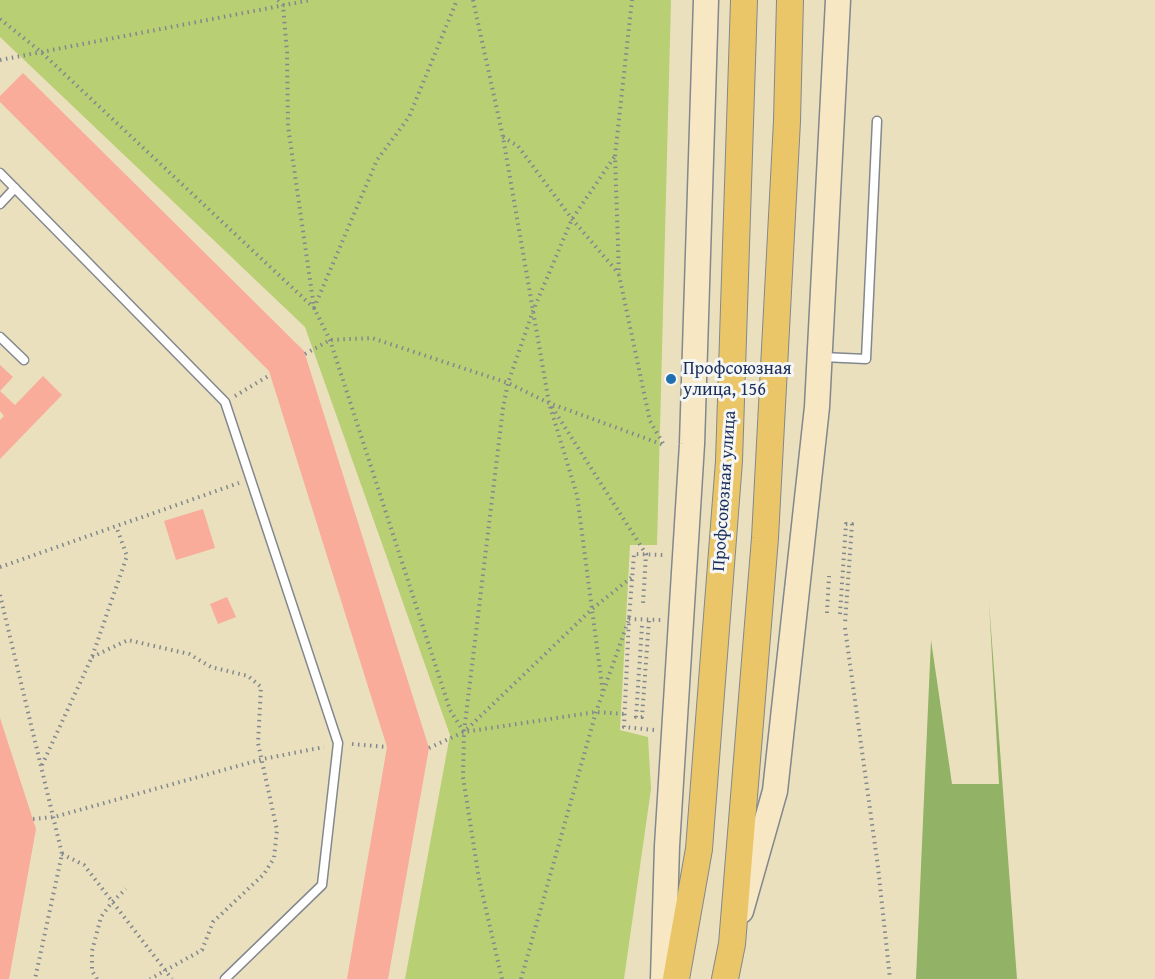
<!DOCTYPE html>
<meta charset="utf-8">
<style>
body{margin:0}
canvas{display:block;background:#eae0bd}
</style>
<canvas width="1155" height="979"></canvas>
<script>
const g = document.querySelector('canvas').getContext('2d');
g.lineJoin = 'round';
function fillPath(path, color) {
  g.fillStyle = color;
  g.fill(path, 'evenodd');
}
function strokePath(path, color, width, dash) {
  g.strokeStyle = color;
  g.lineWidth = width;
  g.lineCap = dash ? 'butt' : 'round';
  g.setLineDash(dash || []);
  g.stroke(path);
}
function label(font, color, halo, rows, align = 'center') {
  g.font = font + ' "Gentium Book Plus",serif';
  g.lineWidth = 6;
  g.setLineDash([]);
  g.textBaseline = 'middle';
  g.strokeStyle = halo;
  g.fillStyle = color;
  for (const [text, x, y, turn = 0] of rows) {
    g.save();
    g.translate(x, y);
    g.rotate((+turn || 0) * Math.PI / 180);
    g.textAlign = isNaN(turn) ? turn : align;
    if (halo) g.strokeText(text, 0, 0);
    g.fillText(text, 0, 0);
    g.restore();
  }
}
const green = new Path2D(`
 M0 0H671L657 545H630L620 730 648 737 651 789 624 979H405L450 735 305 327 0 37Z`);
const forest = new Path2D(`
 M989 602 1017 979H916L931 640 952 784H999Z`);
const building = new Path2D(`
 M23 73 304 351 429 748 388 979H347L387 747 269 371 0 102V96Z
 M0 365 13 377 0 391Z
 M43 376 62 395 0 459V420L4 416 0 411V391L15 405Z
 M203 509 215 548 176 560 164 521Z
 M227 597 236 617 218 624 210 604Z
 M0 718 36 829 9 979H0Z`);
const path = new Path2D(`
 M278 0 283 5 287 52 288 126 314 308 377 160 409 117 457 0
 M473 0 503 137 549 403 577 495 603 693
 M0 19 40 51 314 308 330 340 450 710 464 732 592 609 632 577
 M0 60 311 0
 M503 137 518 146 572 219 619 274
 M305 354 330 340 372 338 508 383 549 403 664 445 650 421 619 275 615 156 632 0
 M235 396 270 375
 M552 407 646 554 643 604
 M0 567 239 483
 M0 595 62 854 35 979
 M827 613 829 576
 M840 614 846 524H852L845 624
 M642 626 636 717H642L649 620
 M845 628 878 867 890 979
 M92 657 128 640 189 654 211 667 248 676 261 687 258 743 277 830 274 858 264 874 213 922 202 950 150 979
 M654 730 624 727 629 619 661 620
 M352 744 387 747
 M429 748 464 732 596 712 625 714
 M42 765 92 657 127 556 116 526
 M33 819 54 817 263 759 324 747
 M62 854 84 865 172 979
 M97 979 92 971V951L101 917 112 902 126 889
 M502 979 479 879 463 777 464 732 503 408 508 383 533 311 572 219 615 156
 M521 979 596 712 629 619 634 554 663 555`);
const lane = new Path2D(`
 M0 173 225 402 338 743 322 885 225 979
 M0 204 15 188
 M0 337 24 360
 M822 357 866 359 877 121`);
const secondary = new Path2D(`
 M741 911 775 791 817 407 838 0
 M663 979 667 846 692 444 706 0`);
const primary = new Path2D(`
 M676 979 699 849 729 461 744 0
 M725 979 732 944 765 538 787 121 790 0`);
const markers = [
 [671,379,6,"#1f6fb2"]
];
const poiNames = [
 ["Профсоюзная",683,369],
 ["улица, 156",683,390]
];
const streetNames = [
 ["Профсоюзная улица",725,491,-86]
];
fillPath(green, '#b8cf74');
fillPath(forest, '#92b266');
fillPath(building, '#f8ac99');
strokePath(lane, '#82888e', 11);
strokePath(secondary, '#82888e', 27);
strokePath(primary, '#82888e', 28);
strokePath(path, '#82888e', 4, [1.5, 4.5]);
strokePath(lane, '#fff', 8);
strokePath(secondary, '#f7e8c3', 24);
strokePath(primary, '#ebc669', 26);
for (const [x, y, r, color] of markers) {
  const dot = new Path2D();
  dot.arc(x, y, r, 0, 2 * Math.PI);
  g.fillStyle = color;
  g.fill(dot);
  strokePath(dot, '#f6f6f2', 2);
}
label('18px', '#1b2f5e', '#f6f6f2', poiNames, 'left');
label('18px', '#1b2f5e', '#f6f6f2', streetNames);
</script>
